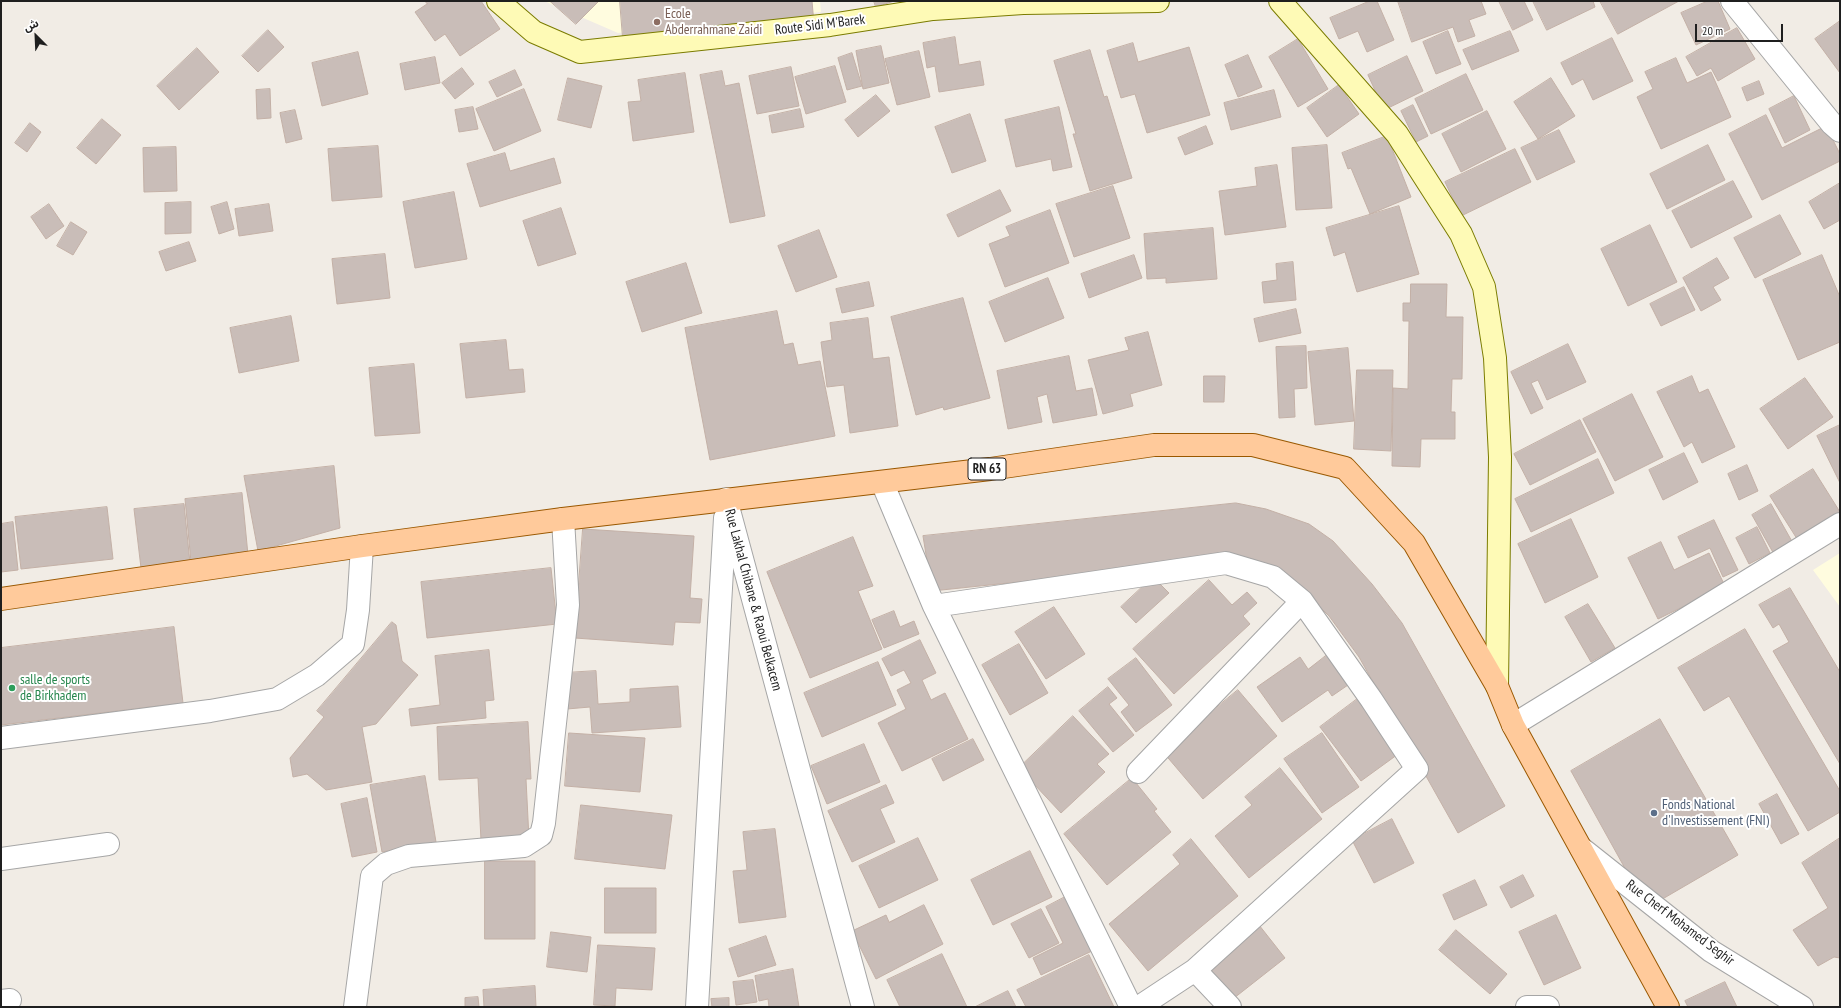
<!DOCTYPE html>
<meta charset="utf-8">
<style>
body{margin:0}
#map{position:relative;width:1841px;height:1008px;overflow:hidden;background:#f1ece5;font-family:"PT Sans Narrow","Noto Sans Arabic",sans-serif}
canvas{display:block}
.frame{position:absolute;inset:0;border:2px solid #1f1f1f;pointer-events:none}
.north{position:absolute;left:16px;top:16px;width:40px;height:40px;-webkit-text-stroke:3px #fff;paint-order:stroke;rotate:336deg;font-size:11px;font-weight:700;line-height:16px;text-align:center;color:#1f1f1f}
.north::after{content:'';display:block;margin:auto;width:14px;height:18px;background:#1f1f1f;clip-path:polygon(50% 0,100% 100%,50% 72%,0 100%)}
.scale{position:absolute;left:1695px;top:24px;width:88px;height:18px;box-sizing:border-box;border:2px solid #1f1f1f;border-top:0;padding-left:5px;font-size:12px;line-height:14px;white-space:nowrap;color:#1f1f1f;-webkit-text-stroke:3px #fff;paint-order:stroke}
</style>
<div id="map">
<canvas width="1841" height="1008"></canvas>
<div class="frame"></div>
<div class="north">ش</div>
<div class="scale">20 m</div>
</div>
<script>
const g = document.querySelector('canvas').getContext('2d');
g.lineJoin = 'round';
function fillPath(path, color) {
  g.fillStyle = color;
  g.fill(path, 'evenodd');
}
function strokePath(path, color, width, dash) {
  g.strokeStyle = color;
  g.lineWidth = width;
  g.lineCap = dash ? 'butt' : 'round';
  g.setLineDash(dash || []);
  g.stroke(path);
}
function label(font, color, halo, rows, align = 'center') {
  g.font = font + ' "PT Sans Narrow",sans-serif';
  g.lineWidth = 4;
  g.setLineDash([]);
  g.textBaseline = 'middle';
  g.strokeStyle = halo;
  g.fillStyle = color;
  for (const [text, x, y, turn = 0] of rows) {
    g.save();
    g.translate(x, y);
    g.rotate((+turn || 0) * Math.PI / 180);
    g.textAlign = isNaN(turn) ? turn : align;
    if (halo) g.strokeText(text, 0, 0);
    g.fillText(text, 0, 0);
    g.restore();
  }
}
const education = new Path2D(`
 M544 1H820L821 12 618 33Z
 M1840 553V607L1813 570Z`);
const building = new Path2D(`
 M425 1H481L500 29 460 56 445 34 435 41 415 12 427 4Z
 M550 1H599L576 24Z
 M620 1H812L814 24 623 38Z
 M874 1H894L876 7Z
 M1370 1H1377L1394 40 1367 52 1358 31 1339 39 1330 18Z
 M1398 1H1481L1486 14 1469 20 1475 36 1458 42 1453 27 1412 42Z
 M1499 1H1524L1533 20 1513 30Z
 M1533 1H1593L1595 7 1547 30Z
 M1600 1H1679L1618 34Z
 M1708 1H1718L1730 29 1696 45 1681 13Z
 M1840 21V73L1815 39Z
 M1737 28 1755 59 1718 81 1711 68 1697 76 1686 57Z
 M268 30 284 47 258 72 242 56Z
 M1448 31 1461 64 1436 74 1423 42Z
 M1510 31 1519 51 1472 70 1463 50Z
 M955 37 959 65 980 61 984 85 939 92 935 66 927 68 923 43Z
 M1612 38 1633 81 1593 100 1583 79 1572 85 1561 63Z
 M1298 39 1328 89 1298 107 1269 57Z
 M1133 43 1138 62 1189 47 1210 115 1147 133 1135 94 1121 98 1107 51Z
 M881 46 889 83 863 89 856 51Z
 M197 48 219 72 179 110 157 86Z
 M1090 50 1104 97 1107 96 1132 178 1090 191 1073 134H1076L1054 61Z
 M919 51 930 97 897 105 885 59Z
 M358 52 368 94 322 106 312 63Z
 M852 53 862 86 847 90 838 58Z
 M1248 55 1262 87 1238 97 1225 65Z
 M1407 56 1423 91 1384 110 1368 75Z
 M435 57 440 83 405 90 400 64Z
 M1676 58 1687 83 1711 72 1731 117 1661 149 1637 97 1653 89 1645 72Z
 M835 66 846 102 806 114 795 77Z
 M791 67 799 106 757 114 749 76Z
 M462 68 474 84 455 99 442 83Z
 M515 70 522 85 497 97 489 82Z
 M722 71 725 86 739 83 765 216 730 223 700 75Z
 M685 73 694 132 633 141 628 102 641 101 638 80Z
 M1466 74 1483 110 1431 134 1415 99Z
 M568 78 602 86 591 128 558 120Z
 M1551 78 1575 116 1538 139 1514 102Z
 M1759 81 1764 94 1747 101 1742 88Z
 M1339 85 1359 114 1327 137 1307 108Z
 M270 89 271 118 257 119 256 90Z
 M524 89 541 131 494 151 476 109Z
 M1274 90 1281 117 1231 130 1224 103Z
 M876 95 890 111 858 137 845 120Z
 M1794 96 1810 130 1785 143 1769 109Z
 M1413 105 1428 136 1416 142 1401 111Z
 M473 107 478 129 459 132 455 110Z
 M1059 107 1072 167 1053 171 1051 159 1016 167 1005 120Z
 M800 109 804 127 772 133 769 116Z
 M295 110 302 139 286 143 280 113Z
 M1487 111 1506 149 1461 172 1442 134Z
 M970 114 986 161 952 173 935 127Z
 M1766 115 1782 148 1826 126 1840 154V161L1762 200 1729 134Z
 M102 119 121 135 96 164 77 148Z
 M30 123 41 132 27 152 15 143Z
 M1206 126 1213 144 1185 155 1178 138Z
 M1559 130 1575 162 1537 180 1521 148Z
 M1387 136 1411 197 1370 214 1351 168 1348 169 1342 153Z
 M1327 145 1332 208 1296 210 1292 148Z
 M1708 145 1725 180 1667 209 1650 174Z
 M378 146 382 197 332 201 328 149Z
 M176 147 177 191 144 192 143 148Z
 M1515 149 1531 182 1461 216 1445 182Z
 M505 153 510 171 554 158 561 183 480 207 467 164Z
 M1277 165 1286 227 1225 235 1219 191 1257 186 1255 168Z
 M1733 181 1752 217 1691 248 1672 211Z
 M1840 183V220L1824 229 1809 202Z
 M1113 186 1130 238 1074 257 1056 204Z
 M1000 190 1011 211 958 237 947 215Z
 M454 192 467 259 415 268 403 202Z
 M191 202V233L165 234V203Z
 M227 202 234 229 219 234 211 207Z
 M49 204 64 226 46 239 31 217Z
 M269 204 273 231 239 236 235 209Z
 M1399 206 1419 274 1357 292 1345 252 1334 256 1326 228Z
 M561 208 576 254 538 266 523 221Z
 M1050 210 1069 263 1005 287 989 244 1010 236 1006 227Z
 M1780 215 1801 254 1755 278 1734 238Z
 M71 222 87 232 73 255 57 246Z
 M1650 225 1677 282 1628 306 1601 249Z
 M1213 228 1217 279 1166 283V278L1147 279 1144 234Z
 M819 230 837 277 796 292 778 246Z
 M189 242 196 261 166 271 159 252Z
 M385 254 390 298 337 304 332 259Z
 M1134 255 1142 278 1089 298 1081 274Z
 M1822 255 1840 297V342L1798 360 1763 280Z
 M1717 258 1729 278 1713 287 1721 300 1701 311 1683 278Z
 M1293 262 1296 300 1264 303 1262 282 1277 280 1276 264Z
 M686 263 702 313 642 332 626 282Z
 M1048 278 1064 318 1005 342 989 302Z
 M869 282 874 306 842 313 836 289Z
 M1411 284H1447L1446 317H1463L1462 379H1452L1451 412H1455V439H1421L1420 467 1392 466 1393 388 1408 389 1409 321H1403V303H1410Z
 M1684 287 1695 310 1661 326 1650 304Z
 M963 298 990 398 944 410 943 407 916 415 891 317Z
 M1296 309 1301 333 1259 342 1254 319Z
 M777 311 784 345 793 343 798 365 820 361 835 436 710 460 685 328Z
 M291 316 299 361 239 373 230 328Z
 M868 318 873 359 889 357 898 426 850 433 844 385 827 387 821 342 832 340 830 323Z
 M1148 332 1162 385 1130 394 1133 406 1103 414 1088 360 1129 350 1125 338Z
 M506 340 509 370 523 369 525 392 466 398 460 344Z
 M1568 344 1586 382 1547 400 1538 380 1531 383 1543 408 1531 414 1511 372Z
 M1306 346 1307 388 1294 389 1295 417 1279 418 1276 347Z
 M1348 348 1354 421 1315 425 1308 352Z
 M1069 356 1076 391 1092 388 1097 415 1053 423 1047 394 1037 397 1042 422 1008 429 997 371Z
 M414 364 420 433 375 436 369 368Z
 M1357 370H1393L1391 451 1354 449Z
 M1204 376H1225L1224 402H1204Z
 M1692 376 1699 393 1708 389 1735 447 1702 463 1692 442 1684 447 1657 392Z
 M1805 378 1833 417 1788 449 1760 409Z
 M1632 394 1663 457 1615 481 1583 419Z
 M1580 420 1596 452 1530 485 1514 454Z
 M1840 425V483L1817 436Z
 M1684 453 1698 482 1663 500 1649 470Z
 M1598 459 1614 493 1531 532 1515 499Z
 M1747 465 1758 491 1739 500 1728 474Z
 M334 466 340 528 258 551 244 476Z
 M1813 469 1840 512V515L1799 542 1770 496Z
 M242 493 248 555 191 562 185 499Z
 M1236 503 1266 509 1309 524 1333 541 1372 584 1402 623 1505 806 1458 833 1359 657 1329 616 1293 580 1247 558 932 591 923 536Z
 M184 504 190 563 141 568 134 509Z
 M1771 504 1794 545 1775 556 1752 515Z
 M107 507 113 559 21 569 15 517Z
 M1571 519 1598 577 1545 603 1518 544Z
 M1714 520 1738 570 1723 577 1710 548 1688 558 1678 537Z
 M13 522 18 570 1 572V524Z
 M1757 527 1770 553 1749 564 1736 538Z
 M583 529 694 536 690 598 702 599 700 623 675 622 673 645 575 638Z
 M853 537 873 586 858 591 882 649 810 678 767 572Z
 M1661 542 1674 570 1709 553 1725 586 1658 619 1628 558Z
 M551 568 557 624 427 638 421 582Z
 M1153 577 1169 593 1136 623 1121 607Z
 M1209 580 1232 605 1247 592 1257 603 1243 616 1250 624 1174 694 1133 649Z
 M1790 588 1840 672V764L1773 651 1789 642 1779 624 1773 628 1759 605Z
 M1588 604 1615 648 1591 662 1565 617Z
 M1054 607 1085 654 1046 679 1015 632Z
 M894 611 900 627 914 621 919 634 884 648 872 620Z
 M392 622 396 625 402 661 418 675 376 724 362 727 372 782 326 790 307 774 293 777 290 758 324 717 317 711Z
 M174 627 183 703 1 725V648Z
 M1745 629 1840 791V812L1808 831 1729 696 1704 711 1678 668Z
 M920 640 936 673 922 680 931 700 945 693 968 739 902 771 878 723 906 709 897 690 911 683 904 670 891 676 882 659Z
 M1019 644 1048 693 1010 715 982 665Z
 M489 650 494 700 485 701 486 718 411 726 409 709 440 705 435 656Z
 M1327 655 1348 685 1332 696 1328 690 1282 722 1257 687 1300 657 1308 669Z
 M1136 658 1172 705 1136 732 1121 712 1129 705 1108 679Z
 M878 662 896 705 822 737 804 693Z
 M596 671 598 704 630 702V689L678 686 681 727 592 733 590 707 567 709 565 673Z
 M1108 687 1117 698 1109 704 1134 735 1113 752 1079 711Z
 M1238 690 1277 736 1203 799 1163 752Z
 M1360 697 1401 752 1361 781 1320 727Z
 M1073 716 1109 754 1097 764 1105 772 1061 813 1019 768Z
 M1660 719 1738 855 1647 908 1571 771Z
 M528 722 531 779H526L529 839 481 841 478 778 439 780 437 727Z
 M569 733 645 738 640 792 565 786Z
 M1322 733 1359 787 1322 813 1284 759Z
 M973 739 984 760 943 781 932 759Z
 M864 744 880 782 827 804 811 766Z
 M1280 768 1322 819 1249 878 1215 836 1252 805 1245 797Z
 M425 776 436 842 382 852 370 785Z
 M1132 778 1157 809 1154 811 1171 832 1107 885 1064 834Z
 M886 785 894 803 880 809 895 842 852 862 828 811Z
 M1777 794 1799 834 1781 844 1759 804Z
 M367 798 377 852 352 857 341 804Z
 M581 805 672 815 665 869 575 859Z
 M1392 819 1414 863 1374 883 1352 840Z
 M775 829 786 917 739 923 733 871 747 870 743 832Z
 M918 838 938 880 879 908 859 866Z
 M1840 838V958L1834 957 1818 966 1793 930 1828 908 1802 863Z
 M1191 839 1238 896 1148 971 1109 924 1180 864 1173 855Z
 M1030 851 1052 897 993 925 971 880Z
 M485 861H535V939H485Z
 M1523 875 1534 896 1511 908 1500 887Z
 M1475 880 1487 905 1454 920 1443 895Z
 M605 888H656V933H605Z
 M1067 896 1092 951 1041 975 1033 958 1063 943 1046 907Z
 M924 905 943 944 876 979 852 931 886 915 889 922Z
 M1041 909 1059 943 1029 958 1011 924Z
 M1556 915 1581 968 1544 985 1519 932Z
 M1259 925 1285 958 1229 1002 1203 969Z
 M1456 930 1507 974 1490 994 1439 950Z
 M551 932 591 937 587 972 547 967Z
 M766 936 776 965 738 977 729 949Z
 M598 945 655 948 652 990 616 988 615 1006 594 1005Z
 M942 954 967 1007H900L887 980Z
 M1089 955 1114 1007H1026L1017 990Z
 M793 969 799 1007H769L768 999 759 1001 755 976Z
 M753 980 757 1002 736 1005 733 982Z
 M1725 982 1737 1007H1688L1685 1001Z
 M535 986 536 1007H484L483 990Z
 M1008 991 1016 1007H975Z
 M478 997 479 1007H465V998Z
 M729 998V1007H712L711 999Z`);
const minor = new Path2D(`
 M1732 1 1832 124 1840 131
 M882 482 934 606 1131 1007
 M726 499 863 1007
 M934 606 1226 563 1273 577 1302 601 1371 699 1417 769 1195 970 1139 1007
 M1513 725 1840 524
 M1 738 210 711 277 699 317 675 353 644 358 610 362 546
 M1138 772 1302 601
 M1581 848 1711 951 1802 1007
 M1 859 108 844
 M1195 970 1230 1007
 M1 1001 10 1000
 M355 1007 372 876 386 864 409 856 524 846 541 835 544 823 568 605 563 519
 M697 1007 725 518
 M1527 1007H1548`);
const secondary = new Path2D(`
 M498 1 534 32 580 52 830 25 933 9 1023 3 1158 1
 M1280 1 1397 134 1461 234 1484 287 1495 358 1500 457 1497 686`);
const primary = new Path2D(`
 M1 599 362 546 563 519 990 469 1154 445H1253L1345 468 1414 543 1497 686 1513 725 1668 1007`);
const markers = [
 [657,22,4,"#8d6e63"],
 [12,688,4,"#2e9e5b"],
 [1654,813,4,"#5c6f8a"]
];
const shields = [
 [987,469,38]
];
const shieldNames = [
 ["RN 63",987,469]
];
const educationNames = [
 ["Ecole",665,14],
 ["Abderrahmane Zaidi",665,30]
];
const streetNames = [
 ["Route Sidi M'Barek",820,25,-7],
 ["Rue Lakhal Chibane & Raoui Belkacem",753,600,75],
 ["Rue Cherf Mohamed Seghir",1680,923,37]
];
const leisureNames = [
 ["salle de sports",20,680],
 ["de Birkhadem",20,696]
];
const serviceNames = [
 ["Fonds National",1662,805],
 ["d'Investissement (FNI)",1662,821]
];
fillPath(education, '#fffcdf');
fillPath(building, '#c9bdb8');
strokePath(building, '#c3b0a6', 1);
strokePath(minor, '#a6a6a6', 24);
strokePath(secondary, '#7b7c00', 24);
strokePath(primary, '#9a5800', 24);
strokePath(minor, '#fff', 22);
strokePath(secondary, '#fefab6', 22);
strokePath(primary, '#ffca9b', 22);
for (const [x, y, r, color] of markers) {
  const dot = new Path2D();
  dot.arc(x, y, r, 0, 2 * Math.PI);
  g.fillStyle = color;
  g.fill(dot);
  strokePath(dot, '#fff', 1.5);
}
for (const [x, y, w] of shields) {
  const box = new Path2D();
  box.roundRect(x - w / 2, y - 11, w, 22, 3);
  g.fillStyle = '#fff';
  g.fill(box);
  strokePath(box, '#1f1f1f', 1);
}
label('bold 13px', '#1f1f1f', null, shieldNames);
label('14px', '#785e54', '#fff', educationNames, 'left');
label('14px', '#1f1f1f', '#fff', streetNames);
label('14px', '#27864d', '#fff', leisureNames, 'left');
label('14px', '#4e5e75', '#fff', serviceNames, 'left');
</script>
